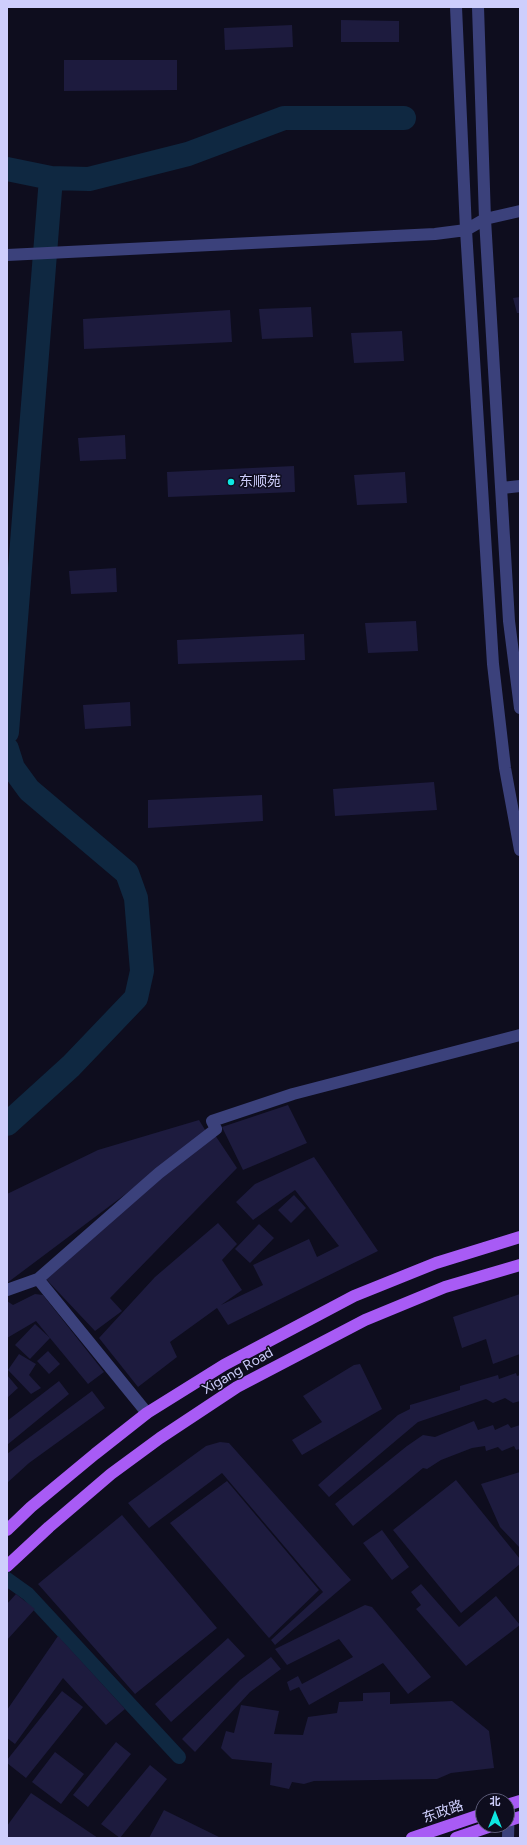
<!DOCTYPE html>
<meta charset="utf-8">
<style>
body{margin:0}
#map{position:relative;width:527px;height:1845px;overflow:hidden;background:#0e0d1e;font-family:Figtree,"Noto Sans SC",sans-serif}
canvas{display:block}
.frame{position:absolute;inset:0;border:8px solid #cecefc;pointer-events:none}
.north{position:absolute;left:475px;top:1793px;width:40px;height:40px;box-sizing:border-box;background:#0e0d1e;border:1px solid #5b5a77;border-radius:50%;rotate:0deg;font-size:11px;font-weight:700;line-height:16px;text-align:center;color:#cecefc}
.north::after{content:'';display:block;margin:auto;width:14px;height:18px;background:#0ee8e2;clip-path:polygon(50% 0,100% 100%,50% 72%,0 100%)}
</style>
<div id="map">
<canvas width="527" height="1845"></canvas>
<div class="frame"></div>
<div class="north">北</div>
</div>
<script>
const g = document.querySelector('canvas').getContext('2d');
g.lineJoin = 'round';
function strokePath(path, color, width, dash) {
  g.strokeStyle = color;
  g.lineWidth = width;
  g.lineCap = dash ? 'butt' : 'round';
  g.setLineDash(dash || []);
  g.stroke(path);
}
function fillPath(path, color) {
  g.fillStyle = color;
  g.fill(path, 'evenodd');
}
function label(font, color, halo, rows, align = 'center') {
  g.font = font + ' Figtree,"Noto Sans SC",sans-serif';
  g.lineWidth = 3;
  g.setLineDash([]);
  g.textBaseline = 'middle';
  g.strokeStyle = halo;
  g.fillStyle = color;
  for (const [text, x, y, turn = 0] of rows) {
    g.save();
    g.translate(x, y);
    g.rotate((+turn || 0) * Math.PI / 180);
    g.textAlign = isNaN(turn) ? turn : align;
    if (halo) g.strokeText(text, 0, 0);
    g.fillText(text, 0, 0);
    g.restore();
  }
}
const canal = new Path2D(`
 M7 1579 28 1594 179 1757`);
const river = new Path2D(`
 M7 169 51 178 89 179 188 154 284 118H404
 M7 732 51 178
 M7 749 13 768 29 790 127 873 136 898 142 971 136 998 71 1066 7 1124`);
const building = new Path2D(`
 M341 20 399 21V42H341Z
 M292 25 293 47 225 50 224 28Z
 M64 60H177V90L64 91Z
 M520 297V313H517L513 298Z
 M311 307 313 337 262 339 259 309Z
 M230 310 232 342 84 349 83 319Z
 M402 331 404 361 354 363 351 333Z
 M125 435 126 459 80 461 78 438Z
 M294 466 295 492 168 497 167 472Z
 M405 472 407 503 357 505 354 475Z
 M116 568 117 592 71 594 69 571Z
 M416 621 418 651 368 653 365 623Z
 M304 634 305 660 178 664 177 640Z
 M130 702 131 726 85 729 83 705Z
 M434 782 437 810 335 816 333 789Z
 M262 795 263 821 148 828V800Z
 M288 1105 307 1143 243 1170 222 1127Z
 M199 1120 207 1133 7 1283V1194L98 1150Z
 M215 1135 237 1168 110 1298 122 1311 95 1331 46 1279 150 1185Z
 M314 1157 378 1251 228 1325 217 1308 170 1342 177 1357 138 1387 99 1338 155 1277 218 1223 237 1244 222 1260 242 1290 221 1305 263 1285 253 1265 309 1239 317 1257 339 1246 295 1190 253 1220 236 1202 255 1184Z
 M294 1195 306 1208 291 1223 278 1210Z
 M259 1224 274 1238 250 1263 235 1249Z
 M35 1294 43 1295 104 1372 88 1384 50 1338 30 1359 15 1345 35 1324 50 1338 36 1321 7 1338V1301L13 1305Z
 M520 1294V1354L493 1364 486 1339 462 1348 453 1317Z
 M48 1351 60 1364 49 1374 37 1361Z
 M19 1354 36 1364 29 1375 41 1388 31 1394 8 1370Z
 M360 1364 382 1409 302 1455 292 1440 322 1422 303 1396 354 1365Z
 M516 1373 517 1376 520 1375V1401L513 1403 505 1398 493 1403 486 1399 418 1422 329 1497 318 1485 398 1415 410 1409V1405L460 1390V1386L498 1375 499 1379Z
 M7 1375 18 1388 7 1398Z
 M59 1381 69 1394 7 1445V1421Z
 M92 1391 105 1408 29 1463 7 1483V1454Z
 M474 1421 478 1430 493 1425 495 1430 508 1424 511 1428 520 1425V1449L516 1450 514 1446 502 1451 498 1447 486 1451 485 1446 472 1448 441 1460 427 1469 423 1468 353 1526 335 1504 407 1446 423 1435 435 1437Z
 M220 1442 229 1443 351 1580 275 1645 271 1640 323 1592 222 1473 149 1528 128 1503 206 1446Z
 M520 1472V1548L500 1527 481 1484Z
 M456 1480 520 1559V1564L461 1613 393 1530Z
 M227 1481 319 1590 269 1638 170 1523Z
 M122 1515 217 1628 135 1694 38 1584Z
 M382 1530 409 1567 392 1580 363 1543Z
 M421 1584 459 1627 496 1596 520 1625 466 1666 416 1609 421 1605 411 1592Z
 M16 1594 35 1609 7 1640V1604Z
 M365 1605 372 1607 431 1677 408 1694 383 1663 309 1705 299 1687 290 1691 287 1682 298 1676 302 1684 353 1657 339 1639 287 1665 275 1649Z
 M58 1636 125 1709 106 1725 63 1678 15 1744 7 1738V1710Z
 M228 1638 245 1656 171 1722 155 1704Z
 M271 1657 281 1669 250 1692 195 1752 182 1739 240 1680Z
 M62 1691 83 1707 26 1778 7 1763V1760Z
 M390 1692V1704L452 1701 489 1731 494 1768 451 1773 437 1779 314 1781 304 1784 292 1782 289 1789 270 1785 272 1763 232 1759 221 1748 226 1731 234 1733 241 1705 279 1711 274 1734 303 1735 308 1717 337 1713 339 1702 363 1701V1693Z
 M116 1742 131 1754 88 1807 73 1795Z
 M55 1752 84 1774 61 1804 32 1782Z
 M150 1765 167 1779 120 1838 101 1824Z
 M31 1793 98 1838H7V1826Z
 M164 1810 221 1838H149Z`);
const minor = new Path2D(`
 M456 7 466 230 493 664 505 768 520 850
 M478 7 485 219 509 621 520 708
 M7 255 435 234 466 230 485 219 520 211
 M502 488 520 486
 M38 1279 147 1413
 M7 1290 38 1279 159 1173 216 1129 212 1121 293 1094 520 1035
 M508 1838 509 1805`);
const major = new Path2D(`
 M7 1530 31 1507 95 1454 147 1413 224 1365 354 1296 436 1263 520 1237
 M7 1566 49 1527 111 1474 160 1438 237 1387 365 1320 445 1287 520 1265
 M507 1805 520 1801
 M507 1821 520 1817
 M412 1838 483 1814
 M456 1838 494 1825`);
const markers = [
 [231,482,4,"#0ee8e2"]
];
const poiNames = [
 ["东顺苑",239,482]
];
const streetNames = [
 ["Xigang Road",238,1371,-30],
 ["东政路",443,1812,-19]
];
strokePath(canal, '#0f2841', 14);
strokePath(river, '#0f2841', 24);
fillPath(building, '#1d1b3e');
strokePath(minor, '#3b417b', 12);
strokePath(major, '#a85bf5', 12);
for (const [x, y, r, color] of markers) {
  const dot = new Path2D();
  dot.arc(x, y, r, 0, 2 * Math.PI);
  g.fillStyle = color;
  g.fill(dot);
  strokePath(dot, '#0e0d1e', 1.5);
}
label('14px', '#cecefc', '#0e0d1e', poiNames, 'left');
label('14px', '#cecefc', '#0e0d1e', streetNames);
</script>
